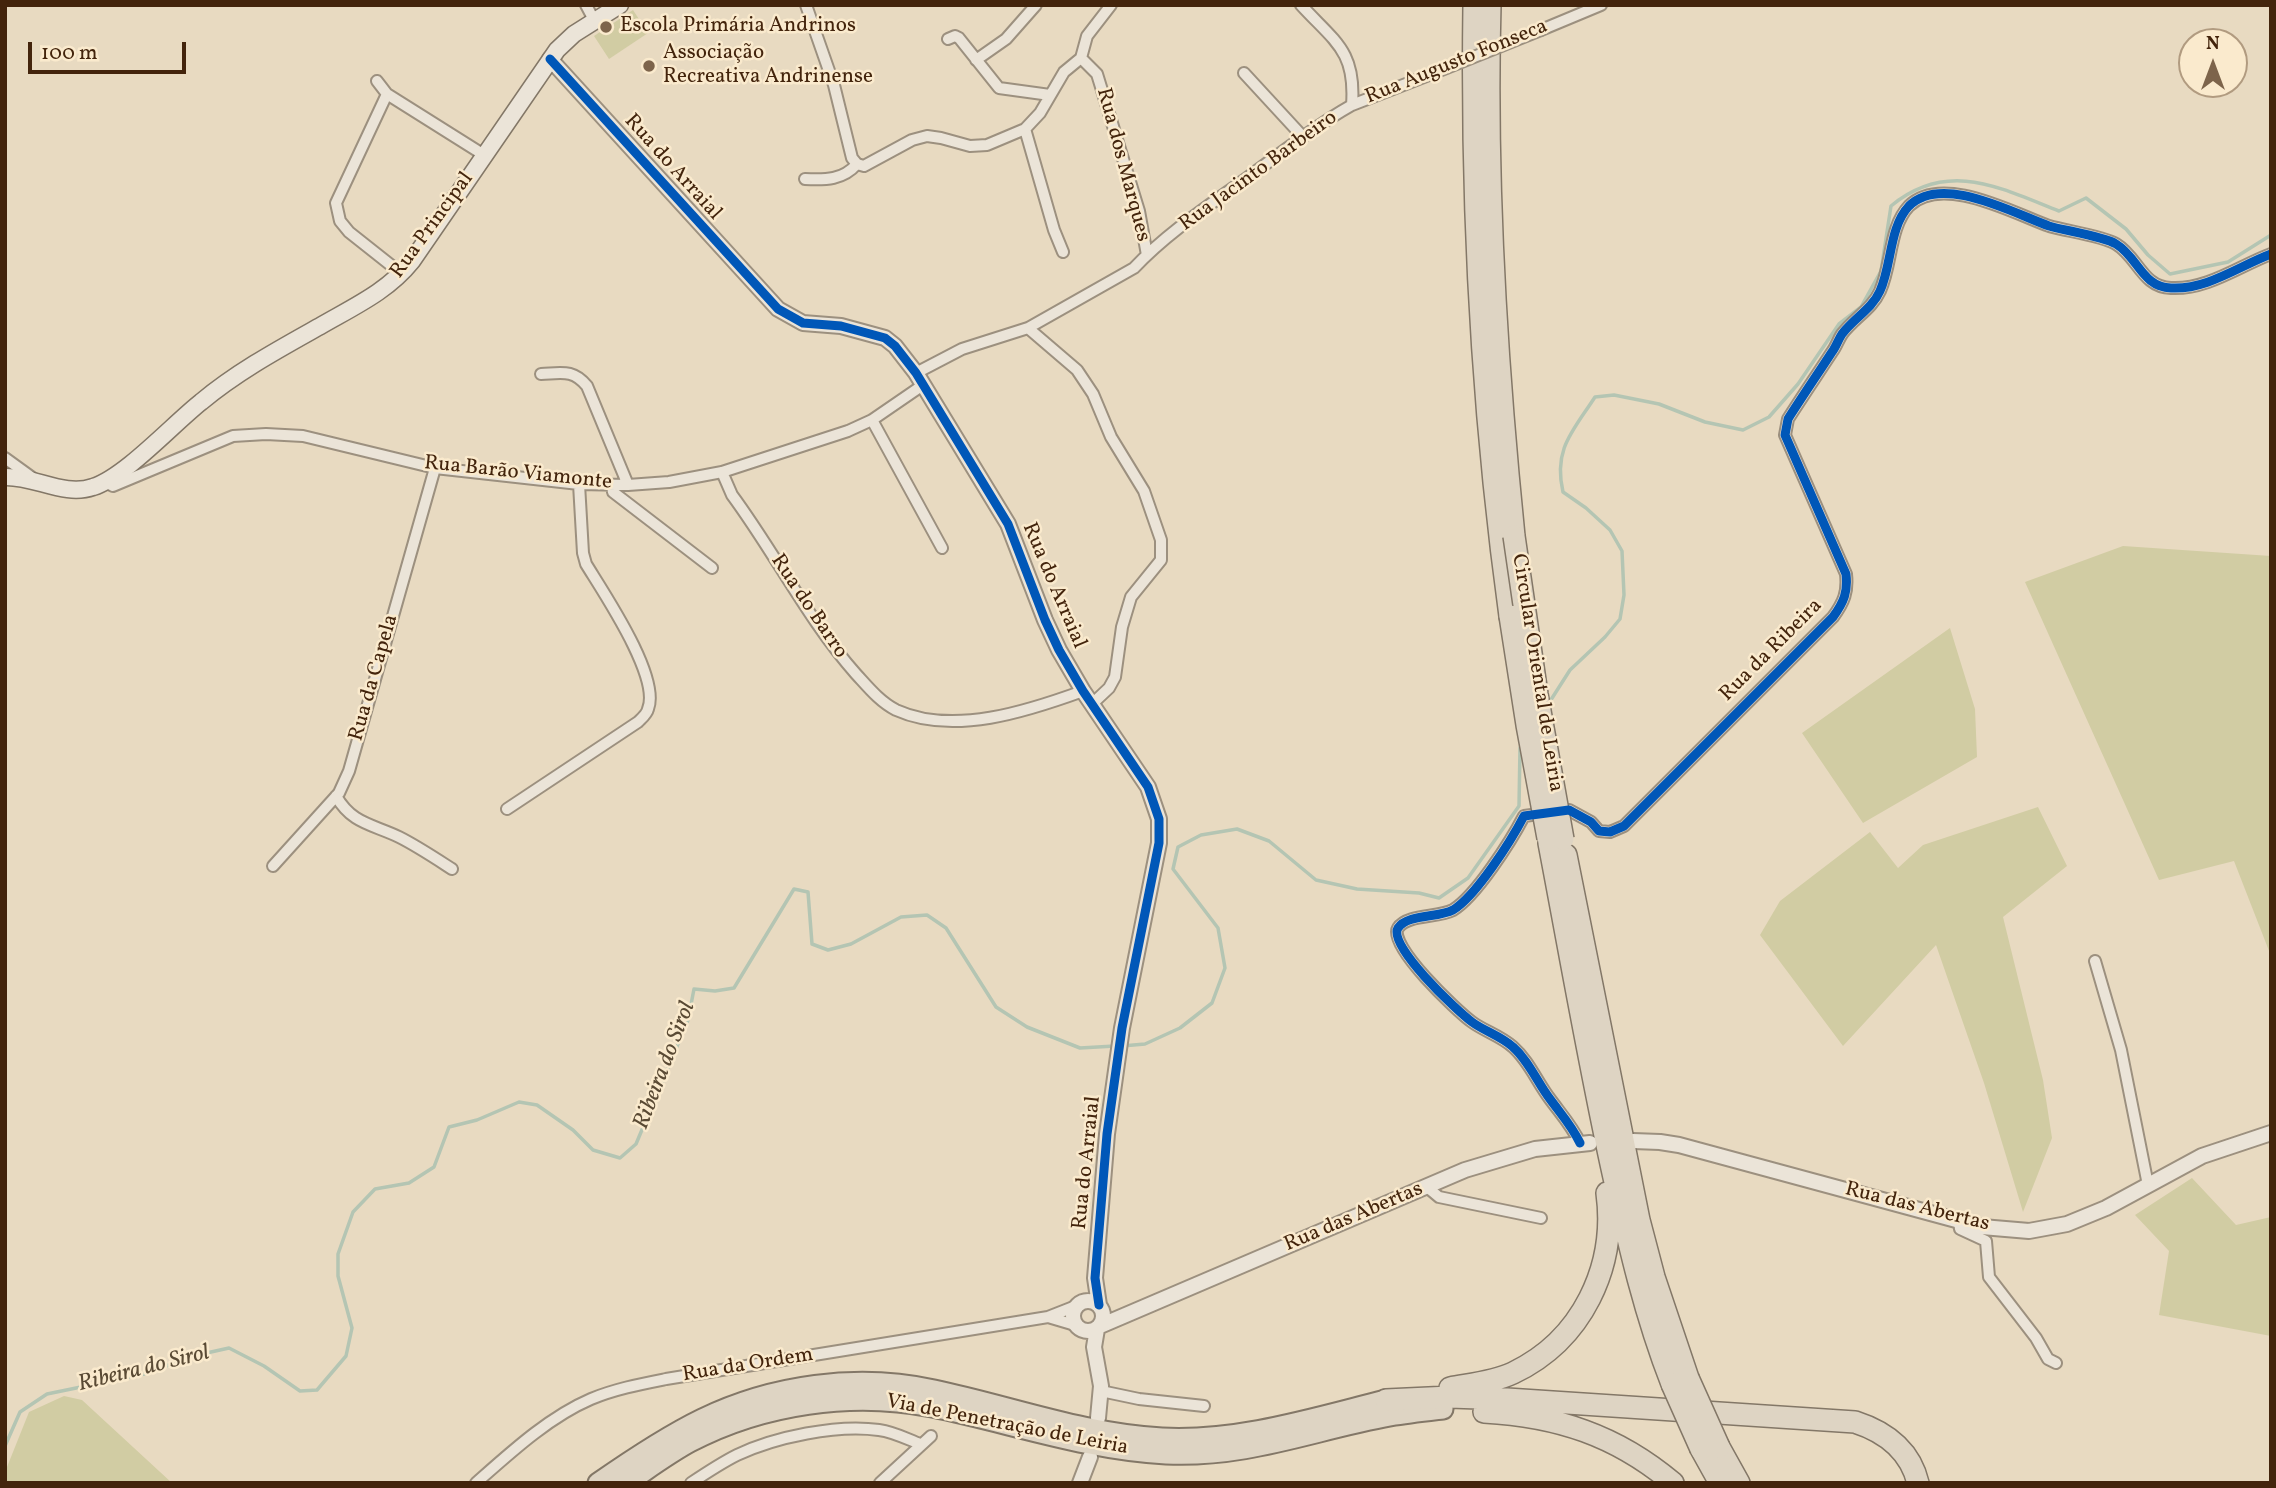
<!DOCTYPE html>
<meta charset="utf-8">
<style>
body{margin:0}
#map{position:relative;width:2276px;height:1488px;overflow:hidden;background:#e8dac1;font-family:Vollkorn,serif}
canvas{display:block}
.frame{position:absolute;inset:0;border:7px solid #43240c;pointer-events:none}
.north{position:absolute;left:2178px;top:28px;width:70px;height:70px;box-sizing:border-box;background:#faeacd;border:2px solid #b19b80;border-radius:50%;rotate:0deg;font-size:19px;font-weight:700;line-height:28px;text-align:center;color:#43240c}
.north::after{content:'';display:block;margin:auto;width:24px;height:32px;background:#7d644b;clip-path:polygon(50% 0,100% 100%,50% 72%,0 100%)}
.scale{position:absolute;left:28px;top:42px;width:158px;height:32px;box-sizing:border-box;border:4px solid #43240c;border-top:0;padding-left:9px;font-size:21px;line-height:24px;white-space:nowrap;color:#43240c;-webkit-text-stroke:5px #faeacd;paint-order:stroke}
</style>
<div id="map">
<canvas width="2276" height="1488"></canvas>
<div class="frame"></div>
<div class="north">N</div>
<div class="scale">100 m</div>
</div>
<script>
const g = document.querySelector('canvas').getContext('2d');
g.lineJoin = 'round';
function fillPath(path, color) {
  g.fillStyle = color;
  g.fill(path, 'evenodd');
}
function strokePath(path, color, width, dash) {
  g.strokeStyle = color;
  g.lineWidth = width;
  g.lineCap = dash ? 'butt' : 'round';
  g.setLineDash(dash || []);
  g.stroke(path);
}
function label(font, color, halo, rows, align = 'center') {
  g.font = font + ' Vollkorn,serif';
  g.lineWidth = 5;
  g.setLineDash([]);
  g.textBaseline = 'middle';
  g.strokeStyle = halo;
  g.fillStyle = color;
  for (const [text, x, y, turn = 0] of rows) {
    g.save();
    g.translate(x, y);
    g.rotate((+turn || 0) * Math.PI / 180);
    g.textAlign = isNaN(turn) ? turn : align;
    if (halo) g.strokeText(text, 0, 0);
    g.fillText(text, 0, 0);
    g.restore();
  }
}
const green = new Path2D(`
 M633 10 648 33 609 59 594 36Z
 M2123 546 2271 556V956L2234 861 2159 880 2025 582Z
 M1950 628 1975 709 1977 757 1863 823 1802 733Z
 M2038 807 2067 866 2003 917 2043 1080 2052 1138 2023 1212 1984 1083 1936 945 1843 1046 1760 935 1780 901 1870 832 1898 868 1923 845Z
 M2192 1178 2236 1225 2271 1217V1336L2159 1315 2169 1251 2135 1215Z
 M64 1396 82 1400 172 1483H5V1472L29 1412Z`);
const stream = new Path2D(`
 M1547 706 1570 670 1605 637 1620 619 1624 595 1622 551 1610 530 1586 508 1563 492C1553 449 1573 431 1595 397L1614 395 1659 404 1705 422 1743 430 1769 417 1798 384 1839 324 1861 307 1881 271 1891 206C1948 159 2000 188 2059 211L2086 198 2126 229 2148 255 2170 274 2228 262 2271 235
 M1122 1046 1145 1044 1180 1028 1212 1003 1225 968 1218 928 1173 869 1178 847 1201 835 1237 829 1269 841 1316 880 1357 889 1419 893 1439 898 1468 878 1519 806 1520 748 1522 745
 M5 1446 20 1412 47 1394 144 1374 193 1356 229 1348 264 1366 300 1391 317 1390 346 1356 352 1328 338 1276V1254L353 1212 375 1189 409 1183 434 1167 449 1127 477 1120 519 1102 537 1105 573 1130 593 1150 620 1158 636 1144 688 1020 694 989 715 991 734 988 794 889 808 892 812 944 828 950 851 944 901 917 927 915 946 928 996 1007 1027 1027 1080 1048 1115 1046`);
const minor = new Path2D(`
 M586 5 594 20
 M806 5 834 85 852 158 857 164 864 166 912 140 927 136 941 138 970 146 987 145 1025 129 1040 113 1064 72 1081 58 1097 74 1139 211 1147 255
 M1541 30 1601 5
 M948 39 955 36 959 38 999 88 1050 95
 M1081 58 1087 36 1111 5
 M976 60 1006 39 1036 5
 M1244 73 1303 137
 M377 81 387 94 484 155
 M387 94 336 203 340 221 349 232 402 274
 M1352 105 1429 75
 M1025 129 1054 230 1063 252
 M805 179C826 180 843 180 857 164
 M1028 328 1077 370 1093 394 1111 437 1144 491 1161 540V560L1131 597 1122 627 1115 677 1109 688 1092 704
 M916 373 962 349 1028 328 1134 268C1166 234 1208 206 1247 178 1281 153 1315 126 1352 105 1356 51 1335 42 1301 5
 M541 374C562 373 573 369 587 386L628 485
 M872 420 942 548
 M5 458 34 479
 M722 472 732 495C775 553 808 620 856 674 868 687 880 702 896 710 953 736 1028 711 1083 691
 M105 482 113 486 233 436 266 434 303 436 435 468 579 484 628 485 669 482 722 472 848 431 872 420 923 385
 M612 485 613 492 712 568
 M336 796C352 824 372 824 399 837 417 846 435 858 452 869
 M507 809 638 722C642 718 647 714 648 709 661 677 603 592 586 564L583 553 579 484
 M273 866 339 793 349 771 435 468
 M2095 961 2121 1050 2148 1185
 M1580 1143C1572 1126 1561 1114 1550 1099 1537 1082 1529 1061 1513 1047 1501 1036 1484 1031 1472 1022 1457 1011 1387 945 1398 928 1407 914 1438 918 1453 910 1476 896 1511 841 1524 816L1569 810 1591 822 1599 831 1610 832 1624 826 1833 617C1844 602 1848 592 1846 574L1785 435 1788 419C1802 397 1817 375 1832 352 1836 347 1838 340 1842 334 1854 318 1872 309 1880 291 1892 265 1889 227 1909 206 1942 173 2015 214 2049 226 2066 231 2103 236 2116 244 2138 257 2142 287 2171 288 2207 290 2239 266 2271 254
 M1427 1187 1439 1197 1541 1218
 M1959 1221 1960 1229 1986 1241 1989 1277 2036 1338 2048 1359 2056 1363
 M1048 1317 1075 1325
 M1101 1391 1139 1399 1204 1406
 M476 1483C511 1452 549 1417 591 1399 615 1389 641 1384 666 1379L1048 1317 1076 1306
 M691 1483C706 1473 721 1463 737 1455 775 1437 837 1424 879 1430 894 1432 907 1439 920 1444
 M880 1483 931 1436`);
const tertiary = new Path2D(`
 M550 59 778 309 803 323 841 326 885 338 895 346 916 373 1008 524 1045 620 1059 650 1083 691 1148 787 1159 819V843L1122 1028 1107 1134 1095 1278 1099 1305
 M1633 1141 1660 1142 1679 1145 1982 1227 2029 1231 2067 1224 2106 1208 2202 1156 2271 1133
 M1073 1316a15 15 0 1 1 30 0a15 15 0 1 1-30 0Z
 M1100 1326 1465 1170 1535 1149 1590 1143
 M1097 1329 1094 1347 1101 1386 1098 1418
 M1080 1483 1090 1457`);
const secondary = new Path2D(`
 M5 477C35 476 64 497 93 487 125 477 173 424 201 402 238 371 281 348 322 325 355 306 388 291 412 261L557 50 574 34 620 5`);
const trunk = new Path2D(`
 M598 1483C631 1460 665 1437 702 1419 772 1385 857 1373 934 1390 1010 1406 1084 1434 1162 1438 1238 1442 1314 1418 1386 1400
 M627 1483C648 1469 668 1454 690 1442 762 1404 852 1391 932 1407 1011 1423 1086 1450 1166 1454 1247 1458 1313 1430 1390 1416 1408 1413 1426 1411 1443 1409`);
const motorway = new Path2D(`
 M1474 5C1471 210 1482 413 1510 616
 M1490 5C1485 183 1496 359 1514 536
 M1549 843C1570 953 1589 1064 1613 1173 1629 1245 1645 1315 1672 1384
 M1566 855 1639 1220 1654 1277 1688 1378
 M1450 1388C1471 1384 1494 1382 1513 1373 1582 1340 1617 1267 1607 1193
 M1386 1400 1450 1397 1507 1399 1855 1422C1886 1432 1910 1450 1918 1483
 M1484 1412C1557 1416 1616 1435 1673 1483
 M1719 1447 1739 1483
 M1701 1449 1720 1483`);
const minorBridge = new Path2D(`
 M1429 75 1541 30`);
const motorwayBridge = new Path2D(`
 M1514 536 1537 694 1563 839
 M1510 616 1527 725 1548 838
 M1688 1378 1719 1447
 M1672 1384 1701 1449`);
const cycleway = new Path2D(`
 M550 59 778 309 803 323 841 326 885 338 895 346 916 373 1008 524 1045 620 1059 650 1083 691 1148 787 1159 819V843L1122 1028 1107 1134 1095 1278 1099 1305
 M1580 1143C1572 1126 1561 1114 1550 1099 1537 1082 1529 1061 1513 1047 1501 1036 1484 1031 1472 1022 1457 1011 1387 945 1398 928 1407 914 1438 918 1453 910 1476 896 1511 841 1524 816L1569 810 1591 822 1599 831 1610 832 1624 826 1833 617C1844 602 1848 592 1846 574L1785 435 1788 419C1802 397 1817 375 1832 352 1836 347 1838 340 1842 334 1854 318 1872 309 1880 291 1892 265 1889 227 1909 206 1942 173 2015 214 2049 226 2066 231 2103 236 2116 244 2138 257 2142 287 2171 288 2207 290 2239 266 2271 254`);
const markers = [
 [606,27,7,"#7d644b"],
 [649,66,7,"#7d644b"]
];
const poiNames = [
 ["Escola Primária Andrinos",620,27],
 ["Associação",663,54],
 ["Recreativa Andrinense",663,78]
];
const streetNames = [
 ["Rua Augusto Fonseca",1457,63,-22],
 ["Rua dos Marques",1122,165,75],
 ["Rua do Arraial",672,168,48],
 ["Rua Jacinto Barbeiro",1259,172,-36],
 ["Rua Principal",433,226,-54],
 ["Rua Barão Viamonte",518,474,6],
 ["Rua do Arraial",1053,586,67],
 ["Rua do Barro",808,607,56],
 ["Rua da Ribeira",1772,651,-45],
 ["Circular Oriental de Leiria",1536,673,81],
 ["Rua da Capela",375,678,-74],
 ["Rua do Arraial",1088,1163,-84],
 ["Rua das Abertas",1917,1208,14],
 ["Rua das Abertas",1354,1218,-23],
 ["Rua da Ordem",748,1366,-9],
 ["Via de Penetração de Leiria",1007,1426,11]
];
const waterNames = [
 ["Ribeira do Sirol",666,1066,-69],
 ["Ribeira do Sirol",144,1370,-14]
];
fillPath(green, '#d1cca3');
strokePath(stream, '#b4c5b3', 3.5);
strokePath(minor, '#9c907f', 14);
strokePath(tertiary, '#9c907f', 18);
strokePath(secondary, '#837767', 19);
strokePath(trunk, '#837767', 23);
strokePath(motorway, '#837767', 24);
strokePath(minor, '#ebe4d8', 10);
strokePath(tertiary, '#ebe4d8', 14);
strokePath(secondary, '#ebe4d8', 16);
strokePath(trunk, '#ded4c3', 19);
strokePath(motorway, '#ded4c3', 21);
strokePath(minorBridge, '#9c907f', 14, []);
strokePath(motorwayBridge, '#837767', 24, []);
strokePath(minorBridge, '#ebe4d8', 10);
strokePath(motorwayBridge, '#ded4c3', 21);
strokePath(cycleway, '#0057b8', 9);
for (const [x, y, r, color] of markers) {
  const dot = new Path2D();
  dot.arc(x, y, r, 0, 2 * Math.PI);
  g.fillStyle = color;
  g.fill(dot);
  strokePath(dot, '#faeacd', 2.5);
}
label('21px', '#43240c', '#faeacd', poiNames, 'left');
label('21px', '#43240c', '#faeacd', streetNames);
label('italic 23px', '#5a4a34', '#faeacd', waterNames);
</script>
